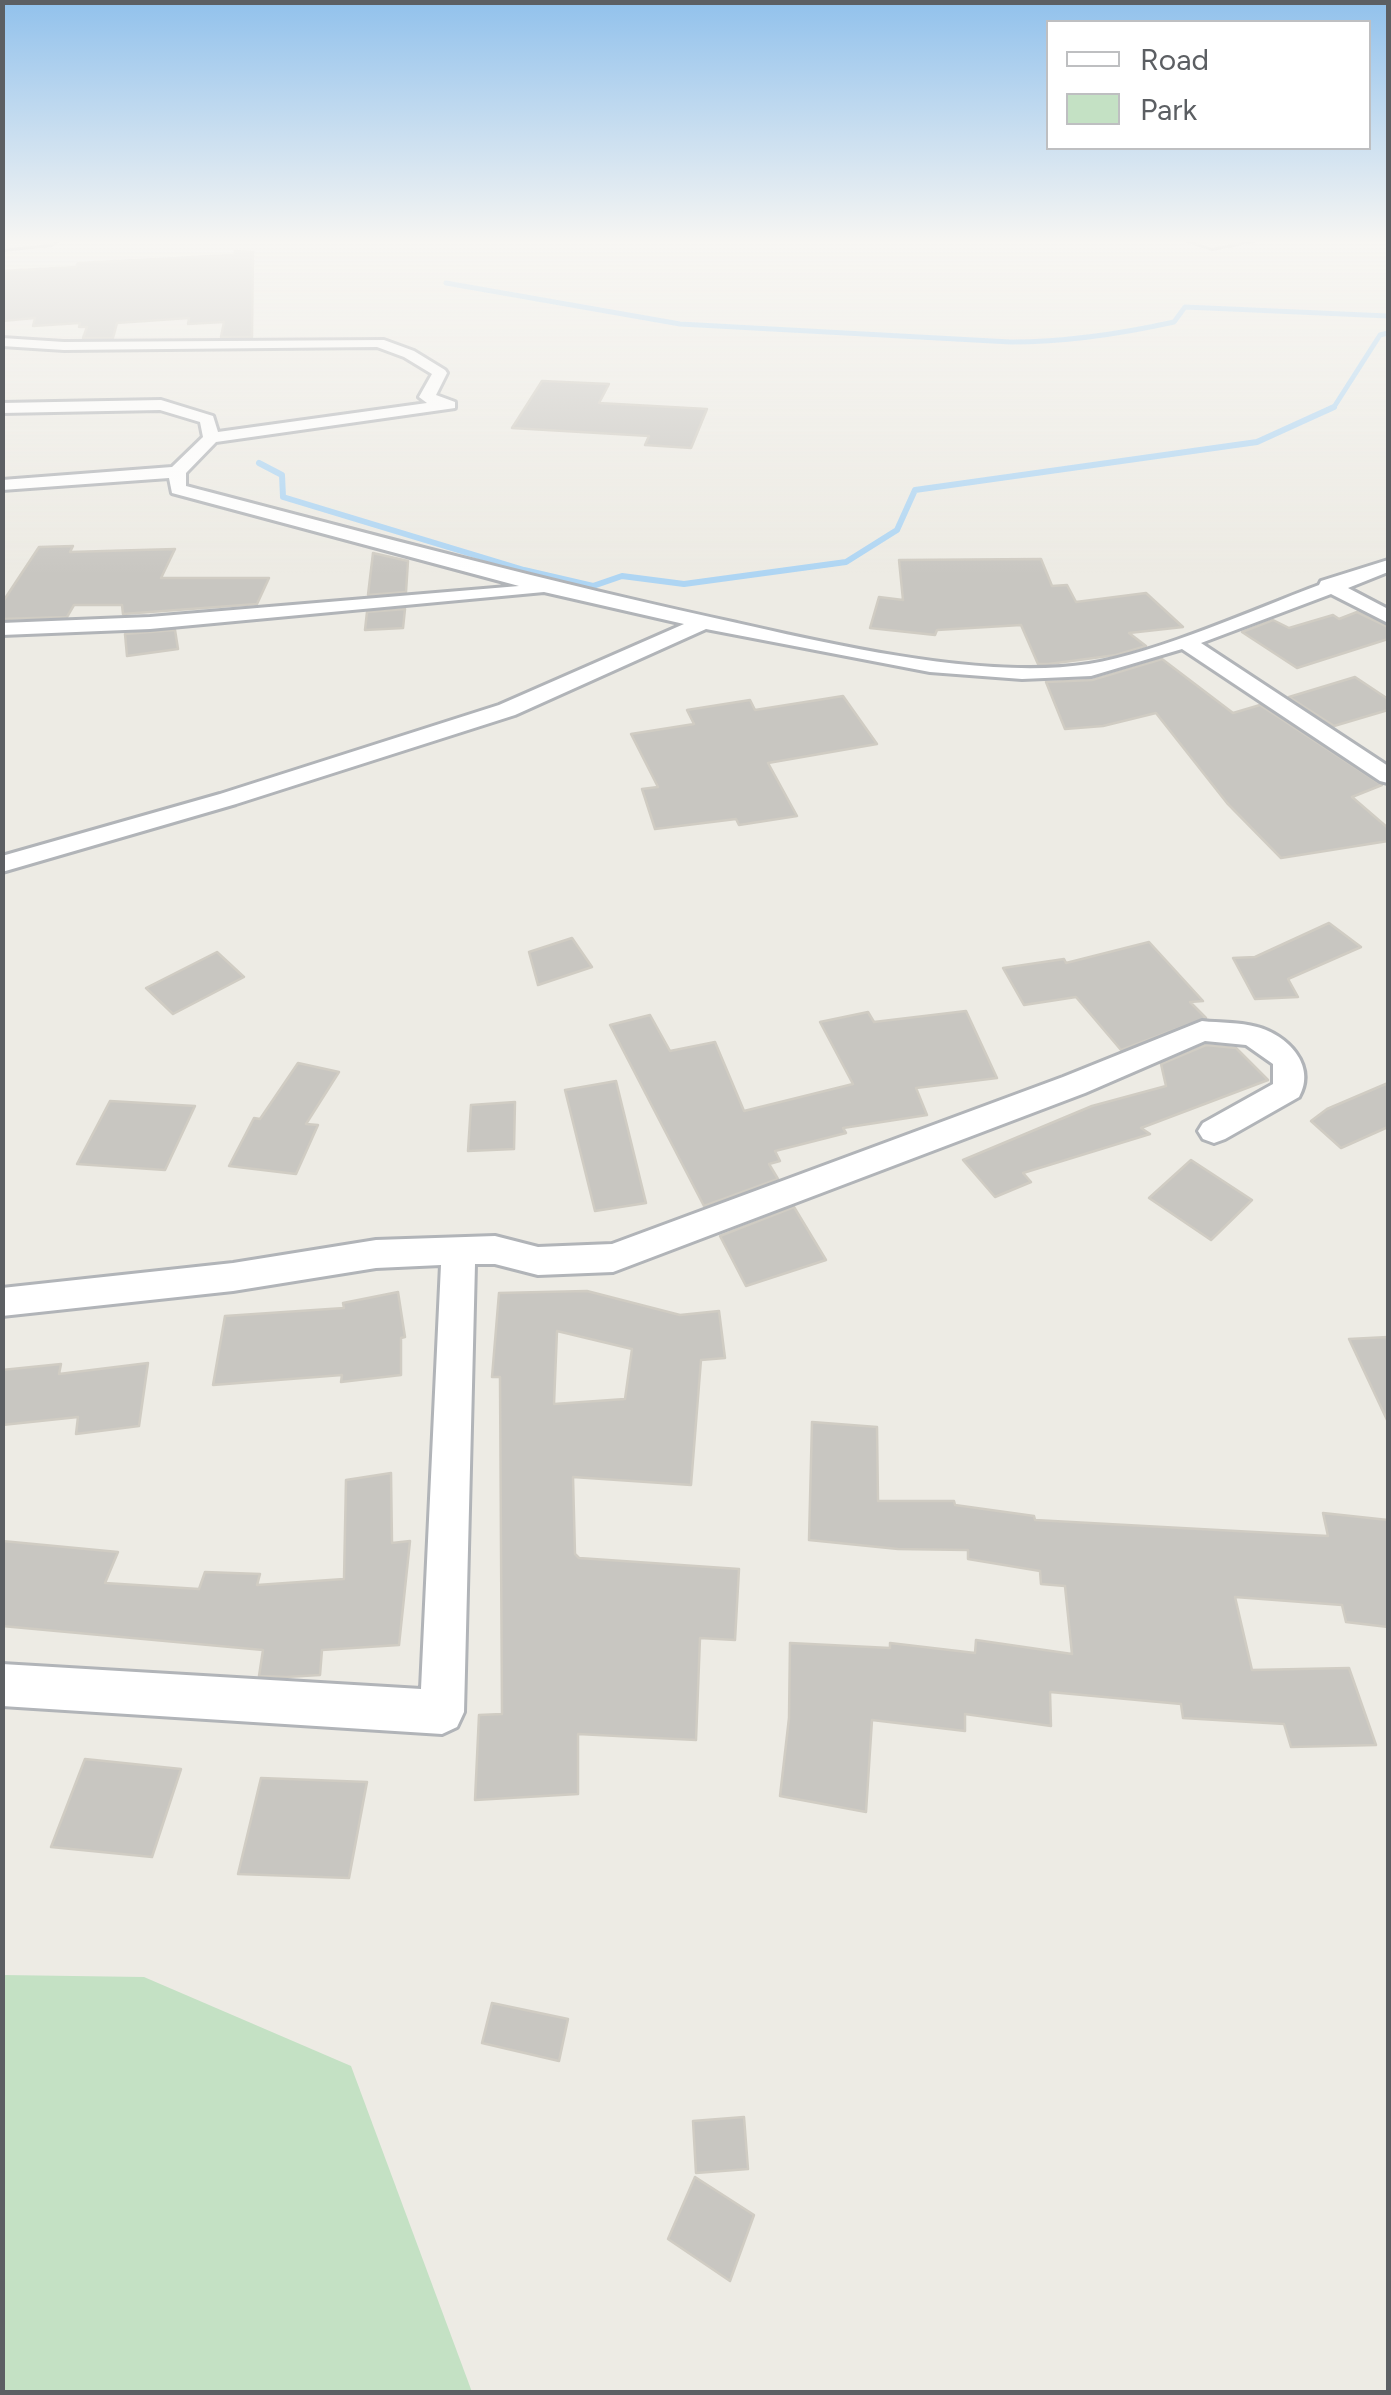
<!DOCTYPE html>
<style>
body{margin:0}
#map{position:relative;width:1391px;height:2395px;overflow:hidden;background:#edebe4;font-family:Figtree,sans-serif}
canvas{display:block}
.frame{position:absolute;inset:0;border:5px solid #5c5f63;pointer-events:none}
.legend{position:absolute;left:1046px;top:20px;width:325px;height:130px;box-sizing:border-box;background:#fff;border:2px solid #bebfc1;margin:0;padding:12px 18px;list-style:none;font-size:30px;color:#5c5f63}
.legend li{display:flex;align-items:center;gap:20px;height:50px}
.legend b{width:50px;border:2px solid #bebfc1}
</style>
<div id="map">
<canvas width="1391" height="2395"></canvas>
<div class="frame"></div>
<ul class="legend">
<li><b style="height:12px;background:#fff"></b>Road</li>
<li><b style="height:28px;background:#c4e1c4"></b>Park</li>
</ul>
</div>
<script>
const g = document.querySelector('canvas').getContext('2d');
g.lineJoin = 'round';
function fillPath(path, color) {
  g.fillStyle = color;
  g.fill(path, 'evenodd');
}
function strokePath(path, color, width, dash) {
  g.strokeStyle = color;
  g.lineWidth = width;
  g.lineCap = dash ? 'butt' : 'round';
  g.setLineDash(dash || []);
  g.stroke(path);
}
const green = new Path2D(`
 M3 1975 144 1977 351 2066 472 2392H3Z`);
const streamFar1 = new Path2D(`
 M446 283 680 324 1011 342C1067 342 1120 334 1174 322L1185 307 1388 316
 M1328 410 1334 407 1380 335 1388 333`);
const stream = new Path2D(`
 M259 463 282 475 283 497 524 570 593 586 622 576 684 584 846 562 897 530 915 490 1257 442 1334 407`);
const building = new Path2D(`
 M235 251 253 252 252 337H221L224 322 188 324 189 318 117 323 113 338H83L87 327H79L80 323 33 326 35 318 2 321V271L76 267 78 263 234 255Z
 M542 381 609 384 599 403 707 409 691 448 645 445 649 436 512 428Z
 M73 546 70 552 175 549 161 578H269L257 604 123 614 122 605H74L67 617 2 619V603L39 547Z
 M373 553 408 561 406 592 368 595Z
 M1041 559 1052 586 1067 585 1076 602 1146 593 1183 627 1129 633 1146 646 1116 655 1049 664H1038L1021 625 937 630 935 635 870 628 879 597 903 600 899 560Z
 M405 609 403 628 365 630 367 612Z
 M1357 612 1388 627V639L1297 668 1242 632 1273 620 1289 628 1333 615 1339 619Z
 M175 630 178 649 127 656 125 634Z
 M1162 659 1233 713 1260 705 1382 785 1352 797 1388 828V841L1281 858 1227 803 1156 713 1103 726 1065 729 1046 682 1092 680Z
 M1355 677 1388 699V710L1334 726 1289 697Z
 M843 696 877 744 768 763 797 816 739 825 736 819 655 829 642 789 658 787 631 734 694 724 687 710 750 700 755 710Z
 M1329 923 1361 947 1288 979 1298 997 1255 999 1233 958 1255 957Z
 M572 938 592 967 538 985 529 952Z
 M1149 942 1203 1001 1190 1002 1206 1018 1121 1050 1076 997 1024 1005 1003 968 1064 959 1066 963Z
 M217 952 244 977 173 1014 146 988Z
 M966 1011 997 1078 916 1088 927 1115 843 1128 846 1133 775 1151 780 1161 769 1164 778 1179 704 1206 610 1025 650 1015 670 1051 715 1042 744 1111 853 1084 820 1022 868 1012 874 1022Z
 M1206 1045 1236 1048 1268 1080 1141 1128 1150 1134 1023 1173 1031 1182 995 1197 963 1160 1092 1106 1166 1086 1161 1064Z
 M298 1063 339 1072 306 1124 318 1125 296 1174 229 1166 254 1118 260 1119Z
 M616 1081 646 1203 595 1211 565 1090Z
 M1388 1083V1127L1341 1148 1311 1121 1327 1109Z
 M110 1101 195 1106 165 1170 77 1164Z
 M515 1102 514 1149 468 1151 471 1105Z
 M1191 1160 1252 1200 1211 1240 1149 1198Z
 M794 1207 826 1260 746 1286 720 1236Z
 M587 1291 680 1315 719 1311 725 1358 701 1360 691 1485 573 1477 575 1554 579 1558 739 1569 735 1640 700 1638 696 1740 578 1734V1794L475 1800 479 1715 502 1714 500 1377H492L499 1293ZM557 1331 632 1349 625 1399 554 1404Z
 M398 1292 405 1337 401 1338V1375L341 1382 342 1375 213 1385 225 1316 344 1308 343 1303Z
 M1388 1337V1422L1349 1339Z
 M148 1363 139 1426 76 1434 78 1417 2 1425V1370L61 1364 59 1374Z
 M812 1422 877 1427 878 1501H954L955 1505 1034 1516 1035 1520 1328 1536 1323 1513 1388 1520V1627L1346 1622 1342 1605 1235 1597 1252 1670 1349 1668 1376 1745 1291 1747 1284 1724 1183 1718 1181 1704 1050 1692 1051 1726 965 1714V1731L872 1720 866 1812 780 1796 789 1718 790 1643 890 1648V1643L975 1653 976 1640 1072 1654 1065 1586 1041 1584 1040 1571 968 1559V1550L898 1549 809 1540Z
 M391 1473 392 1543 410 1541 399 1645 322 1650 320 1675 286 1677 259 1676 263 1650 2 1626V1541L118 1552 105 1583 199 1589 205 1572 260 1574 257 1585 344 1579 346 1480Z
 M85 1759 181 1769 152 1857 51 1847Z
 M261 1778 367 1782 349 1878 238 1874Z
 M492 2003 568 2019 559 2061 482 2043Z
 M744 2117 748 2169 696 2173 693 2121Z
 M695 2177 754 2215 730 2281 668 2239Z`);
const minor = new Path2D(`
 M57 240 51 244 2 249V241Z
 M1188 240H1253L1212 248Z
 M2 338 64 342 384 340 414 351 445 370 447 373 436 395 455 402V408L216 442 186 473V486C370 534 552 583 737 623 838 646 987 680 1089 664 1160 652 1250 611 1319 585L1321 581 1388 560V572L1348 588 1388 609V623L1331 594 1201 643 1388 766V783L1380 781 1182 649 1091 676 1022 679 930 672 706 629 515 715 236 804 2 872V856L220 794 499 705 684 624 544 592 150 629 2 635V623L150 617 519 586 172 493 169 478 2 490V480L172 467 203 437 200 422 160 410 2 413V403L161 400 213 416 218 432 427 403 419 397 432 374 404 357 377 347 64 350 2 346Z
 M1202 1021C1220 1023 1240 1022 1257 1027 1287 1035 1317 1065 1299 1097L1225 1139 1214 1143 1203 1139 1198 1131 1203 1123 1273 1084V1064L1246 1045 1205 1041 1085 1093 613 1272 538 1275 495 1264H475L464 1712 457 1727 442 1734 2 1706V1664L421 1689 441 1265 376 1268 233 1291 2 1316V1288L233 1263 376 1240 495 1236 538 1247 612 1244 1063 1077Z`);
fillPath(green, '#c4e1c4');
strokePath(streamFar1, '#aed5f3', 5);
strokePath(stream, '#aed5f3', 6);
fillPath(building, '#c8c6c1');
strokePath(building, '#d0ccc3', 2.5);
strokePath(minor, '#b1b4b8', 6);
fillPath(minor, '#fff');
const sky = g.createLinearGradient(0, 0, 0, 575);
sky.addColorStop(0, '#91c1ec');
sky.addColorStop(0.42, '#f7f6f3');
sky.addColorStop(1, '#f7f6f300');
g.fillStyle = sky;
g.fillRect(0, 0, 1391, 575);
</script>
